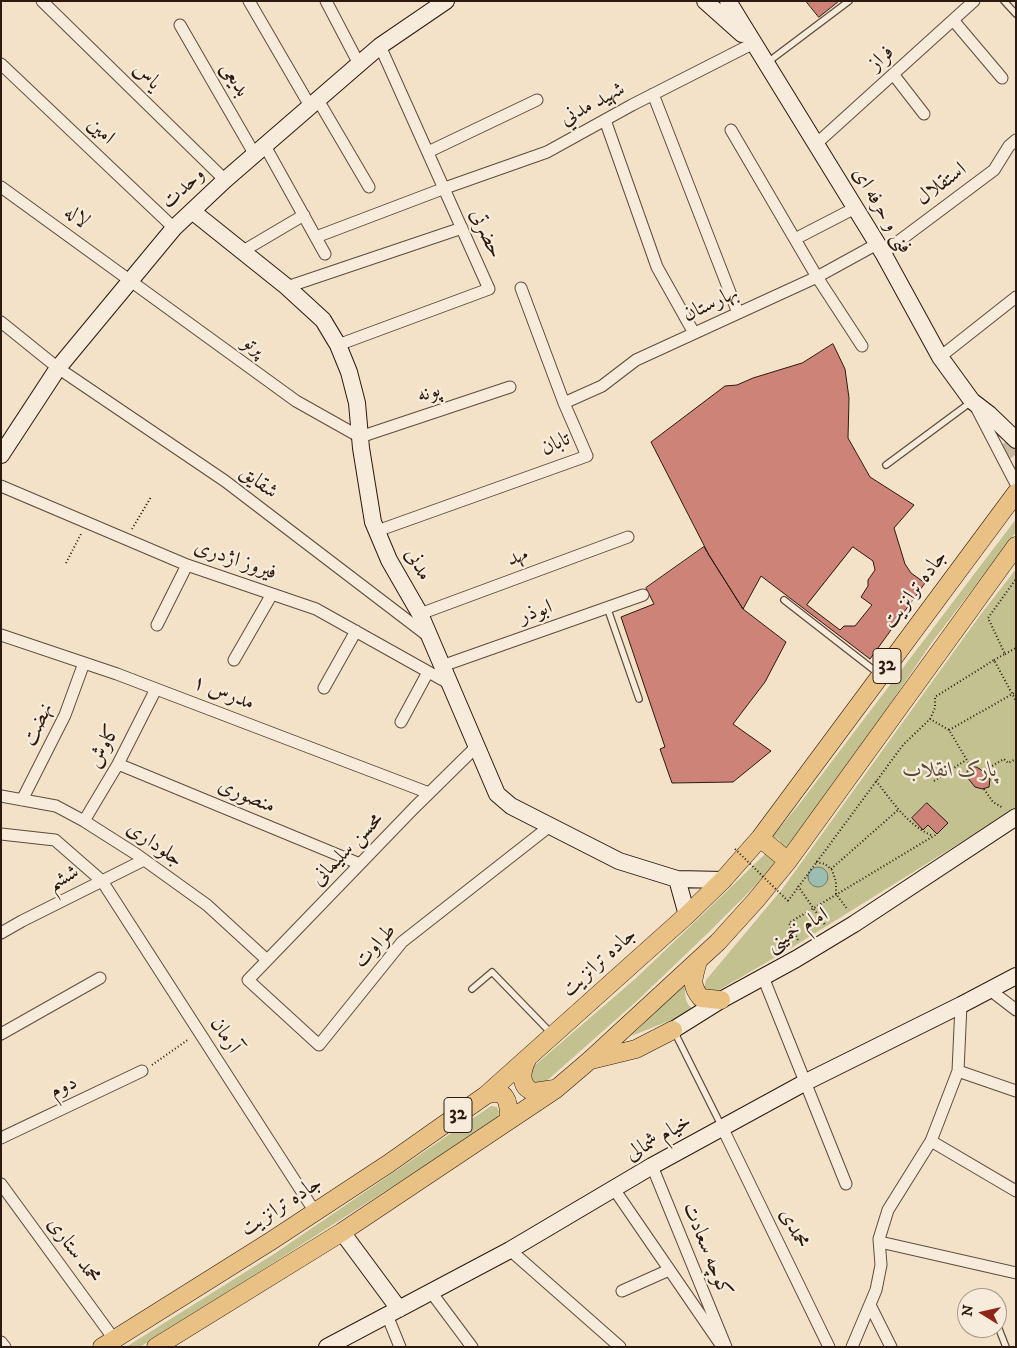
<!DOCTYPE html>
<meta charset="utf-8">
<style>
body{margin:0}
#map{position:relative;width:1017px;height:1348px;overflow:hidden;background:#f3e2c7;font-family:"IM FELL DW Pica",serif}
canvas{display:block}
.frame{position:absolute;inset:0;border:2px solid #2c190f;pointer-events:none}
.north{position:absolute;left:957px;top:1288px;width:50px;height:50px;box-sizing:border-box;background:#f7ecdb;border:1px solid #a69889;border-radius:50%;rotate:279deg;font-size:14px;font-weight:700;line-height:20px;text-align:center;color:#2c190f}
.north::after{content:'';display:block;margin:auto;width:18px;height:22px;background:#8f2418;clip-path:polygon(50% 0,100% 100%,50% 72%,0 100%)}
</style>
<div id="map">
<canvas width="1017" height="1348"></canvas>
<div class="frame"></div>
<div class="north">N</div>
</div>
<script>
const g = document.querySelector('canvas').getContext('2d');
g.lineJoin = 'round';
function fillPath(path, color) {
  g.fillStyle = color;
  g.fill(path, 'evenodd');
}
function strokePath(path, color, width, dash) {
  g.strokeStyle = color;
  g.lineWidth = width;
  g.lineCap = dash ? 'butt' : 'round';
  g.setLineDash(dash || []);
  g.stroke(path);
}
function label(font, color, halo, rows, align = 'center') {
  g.font = font + ' "IM FELL DW Pica",Amiri,serif';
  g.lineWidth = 4.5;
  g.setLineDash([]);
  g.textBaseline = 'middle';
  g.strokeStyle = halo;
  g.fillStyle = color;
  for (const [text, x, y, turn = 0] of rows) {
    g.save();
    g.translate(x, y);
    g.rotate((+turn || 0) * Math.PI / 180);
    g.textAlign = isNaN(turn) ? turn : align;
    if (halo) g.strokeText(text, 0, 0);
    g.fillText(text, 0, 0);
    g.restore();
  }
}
const green = new Path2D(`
 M1016 519V532L933 641 853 758 785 849 778 839 772 837 801 802Z
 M1016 569V808L793 947 717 991 714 993 704 989 706 980 783 888 981 614Z
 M767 852 777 861 747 894 708 933 638 1000 550 1078 537 1088 529 1077 534 1066 635 979 697 920Z
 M685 984C685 994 684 1007 697 1010L631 1036Z
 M491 1106 497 1107 499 1112 498 1118 493 1122 198 1311 140 1347H126L274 1254Z`);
const water = new Path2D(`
 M808 877a10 10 0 1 1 20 0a10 10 0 1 1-20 0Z`);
const building = new Path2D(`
 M806 1H839L819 17Z
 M833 344 845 369 849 398 848 438 870 477 914 505 894 528 905 564 911 573 925 583 870 659 761 576 743 609 710 557 651 442 725 386 737 385 753 378 802 363Z
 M704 547 743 609 786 642 765 682 733 724 771 751 733 782 672 783 660 749 665 747 621 617 654 604 646 588Z
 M853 547 873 561 875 570 868 580V586L861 597 872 605 855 626H844L840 630 807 605Z
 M976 767 980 769 990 779 989 787 982 789 979 788 975 787 967 777V772L969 768Z
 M927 803 948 823 937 834 928 825 923 830 912 818Z`);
const secondaryTunnel = new Path2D(`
 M991 423 1016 455`);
const path = new Path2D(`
 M132 529 151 497
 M66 563 82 532
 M1005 654 1016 648
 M994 660 1005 654 988 618 1016 579
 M930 719 935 708V697L994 660 1016 701
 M949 730 1016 692
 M983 771 1004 759 1008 763 1016 759
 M876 781C892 801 908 826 933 836
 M934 781 966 760
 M984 789 993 802 1003 808
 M816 862 825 864 832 870 836 882V894L848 910
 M831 869 898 810
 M798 886 825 925
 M788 901 903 745 930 719 949 730 971 767
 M798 940 789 923 937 834
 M152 1065 189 1039`);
const lane = new Path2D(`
 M1004 1 1016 14
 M768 62 849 1
 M886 465 971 402
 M784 600 879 674
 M607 607 639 699
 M472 989 492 972 552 1034
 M674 1031 721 1125
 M997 1324 1006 1347`);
const street = new Path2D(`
 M42 1 225 180
 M249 1 310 106
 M326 1 359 64
 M953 20 1002 78
 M180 25 255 155
 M1 64 174 228
 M893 74 924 114
 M653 94 738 313
 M318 100 369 187
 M605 120 657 267 694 333
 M731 130 817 277 862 346
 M816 144 974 1
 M265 146 325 254
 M428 152 537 100
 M1 187 296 401 360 437 510 387
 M316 237 445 188 547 152 632 105 754 43
 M795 239 855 208
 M243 251 304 215
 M883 253 994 170 1009 146 1016 140
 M287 287 462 228
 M1 322 58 368 225 481 428 636
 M338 345 489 289 380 46
 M940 357 1016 297
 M564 403 602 386 636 360 817 277 877 244
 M976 407 1016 484
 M1 486 187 565 316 609 450 684
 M377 531 587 456 564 403 521 288
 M420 614 628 537
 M157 625 187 565
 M1 635 117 674 429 793
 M234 660 272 594
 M442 666 643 595
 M324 688 356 631
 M401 722 428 672
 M476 747 414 808 248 980 319 1045 402 942 550 826
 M118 764 360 864
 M1 796 56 806 84 821 136 854 207 905 267 960
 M22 800 65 715 84 663
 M84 821 118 764 156 689
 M1 834 55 840 102 881 315 1212
 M1 933 22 921 144 860
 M763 977 846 1184
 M990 990 1016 1010
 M1 1034 100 978
 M958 1071 1016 1091
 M722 1127 829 1347
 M1 1138 142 1071
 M931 1141 1016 1191
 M652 1166 726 1347
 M1 1184 114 1339
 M614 1189 719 1342
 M880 1242 1016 1273
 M510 1250 620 1347
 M622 1291 669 1270
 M431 1292 472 1347
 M870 1305 891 1347
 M387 1315 400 1347
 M1 1342 5 1347
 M852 1347 876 1290 881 1265 879 1239 888 1210 931 1141 958 1071 961 1005`);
const secondary = new Path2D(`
 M705 1 742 34
 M728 1 883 253 940 357 972 401 989 414 1016 440
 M192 211 287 287 323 320 338 345 349 372 357 403 361 448 373 522 389 560 420 614 497 794 511 806 619 861 677 879 723 880
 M1 455 58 368 174 228 225 180 359 64 380 46 446 1
 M677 879 687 915
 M673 1030 721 1000 796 959 854 924 1016 817
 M342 1232 399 1309
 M327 1347 510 1250 652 1166 804 1083 961 1005 1016 976`);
const primary = new Path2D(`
 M760 838 788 861
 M698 961C694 977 689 984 701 998L721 1000
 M527 1060C521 1071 519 1087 534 1092L554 1089
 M591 1060 636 1049 673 1030
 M486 1095C507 1088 509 1102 509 1119
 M102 1347 271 1241 388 1164 486 1095 687 915 723 880 760 838 1016 493
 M156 1347 342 1232 556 1089 590 1060 718 942 756 900 788 861 1016 546`);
const pathBridge = new Path2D(`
 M735 849 788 901`);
const shields = [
 [887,666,28],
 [458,1115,28]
];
const shieldNames = [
 ["32",887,666],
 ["32",458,1115]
];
const streetNames = [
 ["فراز",882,59,-42],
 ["یاس",146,77,44],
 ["بدیعی",234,80,60],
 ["شهيد مدني",593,105,-28],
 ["امین",100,132,43],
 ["استقلال",942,185,-37],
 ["وحدت",184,189,-43],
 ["فنی و حرفه ای",881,211,59],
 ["لاله",76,218,36],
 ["حضرتی",485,234,66],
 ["بهارستان",711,305,-25],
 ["پرتو",253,347,36],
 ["پونه",429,394,-18],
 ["تابان",556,445,-25],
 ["شقایق",258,483,37],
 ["مهد",518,558,-20],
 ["فیروز اژدری",235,561,19],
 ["مدنی",417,565,61],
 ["جاده ترانزیت",916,590,-53],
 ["ابوذر",536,613,-20],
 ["مدرس ۱",223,694,21],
 ["نهضت",39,725,-65],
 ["کاوش",105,747,-62],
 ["منصوری",246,797,23],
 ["جلوداری",154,845,35],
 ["محسن سلیمانی",348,850,-46],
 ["ششم",64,879,-27],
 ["امام خمینی",798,931,-30],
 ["طراوت",376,947,-48],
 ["جاده ترانزیت",600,963,-42],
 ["آرمان",224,1036,57],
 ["دوم",64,1088,-25],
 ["خیام شمالی",659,1139,-30],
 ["جاده ترانزیت",282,1207,-33],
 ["محمدی",793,1229,64],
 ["کوچه سعادت",706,1250,68],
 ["محمد ستاری",73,1251,54]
];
const parkNames = [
 ["پارک انقلاب",950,772]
];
fillPath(green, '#c3c190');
fillPath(water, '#9cbeb0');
strokePath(water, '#6f7c70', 1);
fillPath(building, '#ce8379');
strokePath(building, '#2c190f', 1);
strokePath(secondaryTunnel, '#cbbaa2', 16, [16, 8]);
strokePath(lane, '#5e4b3d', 8);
strokePath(street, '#5e4b3d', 13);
strokePath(secondary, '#2c190f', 18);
strokePath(primary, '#2c190f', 19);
strokePath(path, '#2c190f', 2, [1, 2.5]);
strokePath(lane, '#f7ecdb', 5.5);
strokePath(street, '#f7ecdb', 11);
strokePath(secondary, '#f7ecdb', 16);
strokePath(primary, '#eac184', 18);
strokePath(pathBridge, '#2c190f', 2, [1, 2.5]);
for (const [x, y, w] of shields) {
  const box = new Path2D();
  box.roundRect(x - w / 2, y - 17.5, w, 35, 4);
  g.fillStyle = '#f7ecdb';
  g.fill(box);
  strokePath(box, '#2c190f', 1);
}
label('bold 20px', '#2c190f', null, shieldNames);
label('21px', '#2c190f', '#f7ecdb', streetNames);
label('italic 21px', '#594b36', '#f7ecdb', parkNames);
</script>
